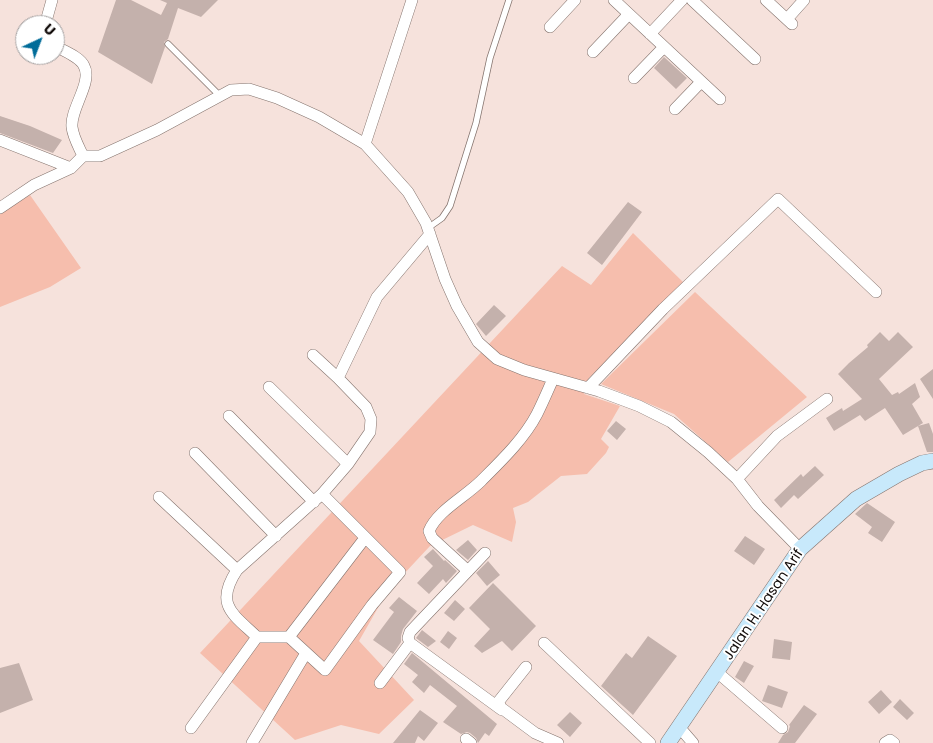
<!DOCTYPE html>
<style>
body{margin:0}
#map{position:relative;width:933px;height:743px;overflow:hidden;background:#f6e2dc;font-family:Poppins,sans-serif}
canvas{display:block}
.north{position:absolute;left:15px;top:15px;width:50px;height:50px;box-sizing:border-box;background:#fff;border:1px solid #a09d9d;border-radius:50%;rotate:43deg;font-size:14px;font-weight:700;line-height:20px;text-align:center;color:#110b09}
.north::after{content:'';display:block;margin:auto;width:18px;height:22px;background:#016c99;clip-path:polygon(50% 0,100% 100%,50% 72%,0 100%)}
</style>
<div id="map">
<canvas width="933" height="743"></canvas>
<div class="north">U</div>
</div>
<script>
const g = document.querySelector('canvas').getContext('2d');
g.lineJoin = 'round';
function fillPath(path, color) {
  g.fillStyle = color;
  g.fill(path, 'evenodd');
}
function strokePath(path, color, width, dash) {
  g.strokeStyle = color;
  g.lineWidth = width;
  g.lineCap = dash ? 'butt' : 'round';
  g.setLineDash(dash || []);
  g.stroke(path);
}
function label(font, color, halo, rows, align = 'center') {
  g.font = font + ' Poppins,sans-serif';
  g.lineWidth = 4;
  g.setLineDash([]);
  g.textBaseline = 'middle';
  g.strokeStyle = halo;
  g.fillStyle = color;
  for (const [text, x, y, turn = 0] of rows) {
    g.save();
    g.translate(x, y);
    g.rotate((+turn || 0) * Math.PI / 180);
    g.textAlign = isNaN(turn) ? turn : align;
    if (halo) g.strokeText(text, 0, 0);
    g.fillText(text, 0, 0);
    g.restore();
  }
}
const green = new Path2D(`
 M30 195 81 268 50 287 0 307V214Z
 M633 233 684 283 589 378 584 394 620 406 601 439 609 447 606 453 587 474 561 476 528 502 513 508 516 522 512 542 473 525 430 546 387 592 359 641 414 700 379 734 341 725 295 740 200 653 562 266 591 285Z
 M695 292 807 397 728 462 674 414 601 384Z`);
const building = new Path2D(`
 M116 0H131L161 15 167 3 160 0H218L201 17 178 8 168 39 164 42 165 47 152 84 98 52Z
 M664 57 687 78 676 89 654 68Z
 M0 116 30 126 62 140 53 153 0 133Z
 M628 202 642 212 602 265 587 253Z
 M494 305 506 316 486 336 476 324Z
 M880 332 889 341 898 332 913 347 879 379 892 395 898 392 899 394 915 383 920 397 912 404 923 423 903 435 885 408 865 421 860 415 834 431 826 418 842 408 843 411 862 399 838 374 849 363 868 347 867 345Z
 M933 369V399L920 379Z
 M616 421 626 429 617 440 607 431Z
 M929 423 933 434V452H927L918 426Z
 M815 466 824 475 798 499 794 495 781 508 774 500 801 474 803 477Z
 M867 503 895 522 882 542 868 533 872 527 855 514Z
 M745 536 765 549 754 565 734 551Z
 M468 540 477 550 468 560 456 550Z
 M433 549 444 561 445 560 457 571 446 583 443 579 429 594 417 583 433 566 424 557Z
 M488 561 500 575 487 586 476 573Z
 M493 583 536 626 512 651 502 641 482 653 474 646 490 629 469 608Z
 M399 597 417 611 403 629 401 636V642L393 654 373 640 394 612 389 608Z
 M455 600 465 609 454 621 444 613Z
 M422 630 436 641 428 647 416 638Z
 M448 631 457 638 449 649 440 642Z
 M648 636 677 656 633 715 601 686 626 653 632 658Z
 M774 639 792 642 790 660 772 658Z
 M412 653 497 724 489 736 485 733 478 743 476 738 470 733 467 732 461 734 443 722 457 706 430 685 424 693 412 682 418 675 404 664Z
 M744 661 754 666 744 683 735 677Z
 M19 663 33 700 0 713V668Z
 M768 685 788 692 782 708 762 701Z
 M881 690 892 702 879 714 868 702Z
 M900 699 914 713 907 720 893 707Z
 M804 705 817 714 795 743H778L783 735 788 732 790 726 789 725Z
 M420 710 438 723 424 741 418 736 415 743H393Z
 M570 712 582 723 570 737 557 725Z`);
const service = new Path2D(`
 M168 44 220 96
 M428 228 442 218 450 206 476 123 490 58 509 0`);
const minor = new Path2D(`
 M614 0 720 99
 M692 0 755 59
 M766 0 792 24
 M787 19 804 0
 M45 25 52 0
 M550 27 575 0
 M650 34 682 0
 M55 46C64 51 80 57 84 66 93 82 70 109 72 127 73 137 79 147 83 156
 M593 52 629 14
 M634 78 664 47
 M675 109 701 82
 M0 140 71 168
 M365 144 412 0
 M0 208 34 185 71 168 83 156H100L157 130 231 90 249 89 277 98 319 117 365 144 408 192 426 223 445 279 457 306 478 342 497 359 524 370 599 391 639 406 671 422 708 452 737 479 758 506 800 549
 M338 378 377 297 430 234
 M269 387 348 464
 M588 388 663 309 778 199 876 292
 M229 416 314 502
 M195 453 276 536
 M737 479 777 436 827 399
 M322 494 400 572 372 605 325 670 289 637 365 538
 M159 497 237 570
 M485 553 410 632 408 638 410 643 502 710
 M468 571 432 538 429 531C437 511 465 497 481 481 501 461 524 439 537 414 543 402 548 390 553 379
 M289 637H257C233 614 214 605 237 570L322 494 348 464 370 432 371 419 366 407 338 378 313 355
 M544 643 650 743
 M526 667 499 701 500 707 535 733 558 743
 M717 672 782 728
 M380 683 410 643
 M191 728 257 637
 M680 728 693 743
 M466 739 471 743
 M252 743 306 653
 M885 743 890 740 894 743`);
const secondary = new Path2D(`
 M668 743 800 549 856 499 899 474 922 463 933 461`);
const streetNames = [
 ["Jalan H. Hasan Arif",764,605,-56]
];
fillPath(green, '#f6bead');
fillPath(building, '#c4b1ac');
strokePath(service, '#84736d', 7);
strokePath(minor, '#84736d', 12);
strokePath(secondary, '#84736d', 16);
strokePath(service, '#fff', 5.5);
strokePath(minor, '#fff', 11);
strokePath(secondary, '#c8e9fb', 15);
label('14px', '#110b09', '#fff', streetNames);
</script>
